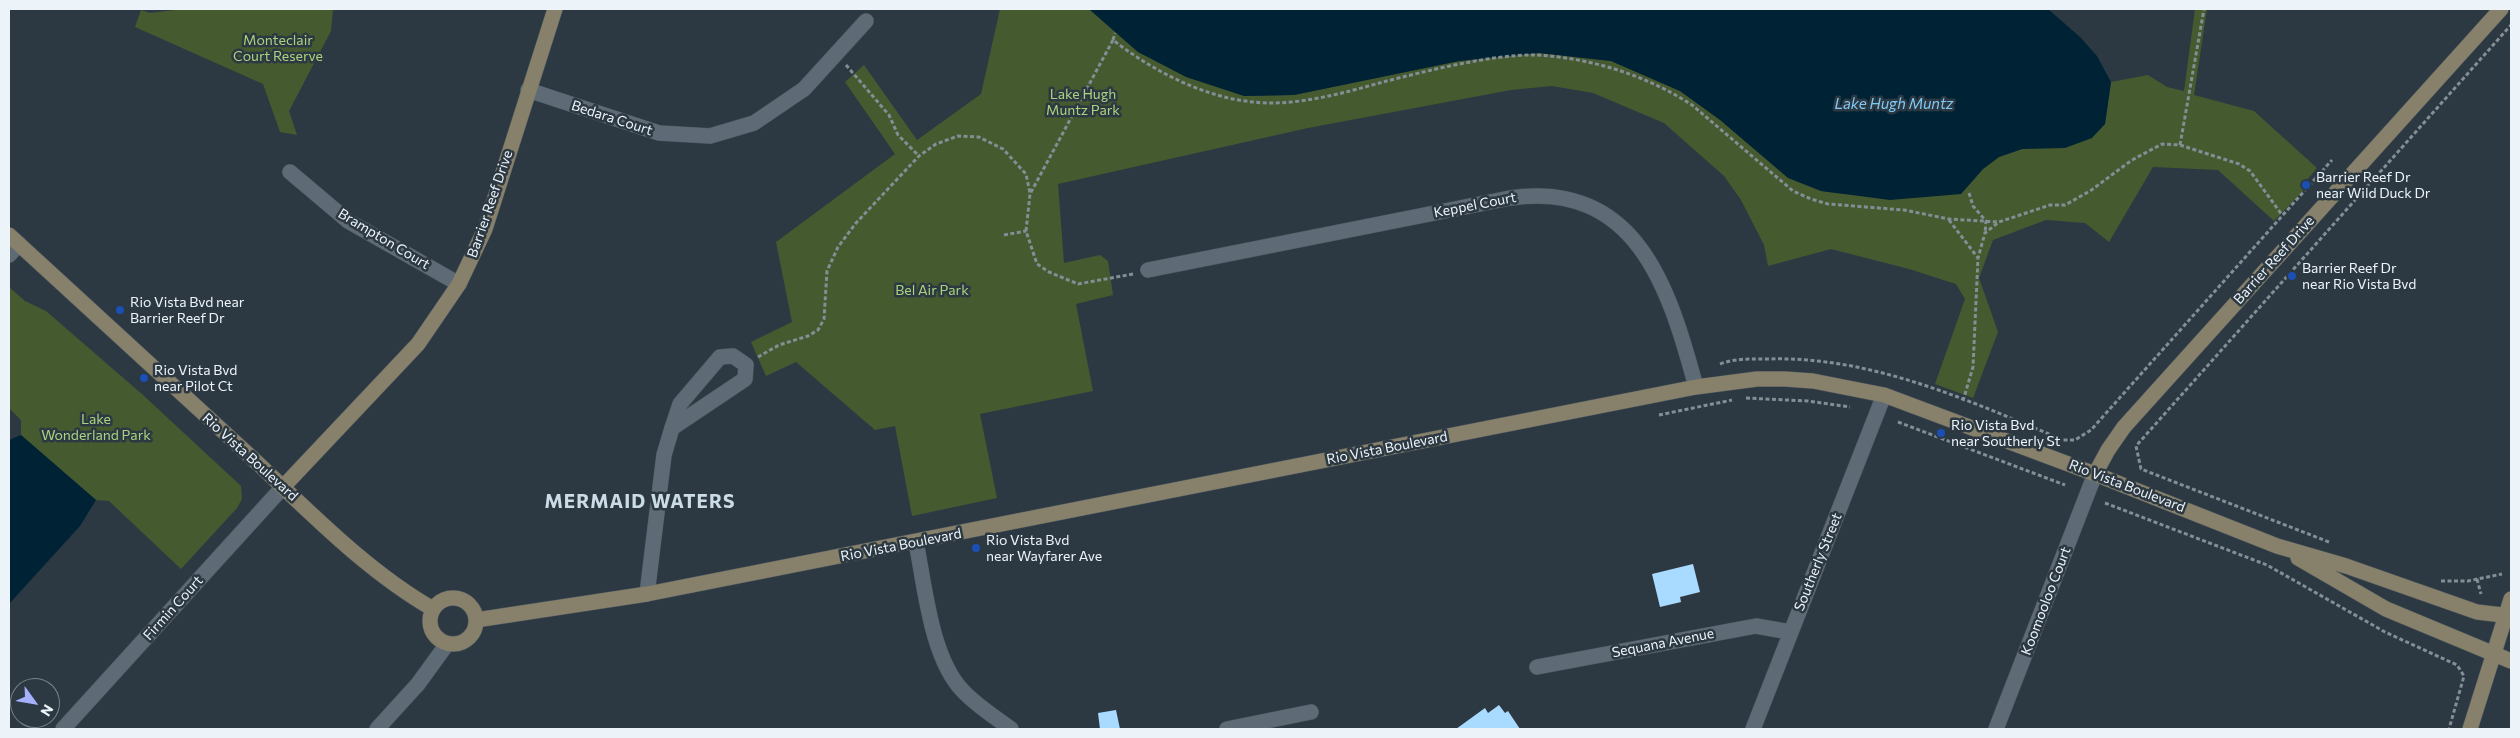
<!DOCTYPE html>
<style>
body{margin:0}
#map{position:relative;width:2520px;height:738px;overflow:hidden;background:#2d3942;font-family:Commissioner,sans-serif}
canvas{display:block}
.frame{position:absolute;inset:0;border:10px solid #ecf4fa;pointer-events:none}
.north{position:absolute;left:10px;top:678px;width:50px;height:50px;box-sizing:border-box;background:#2d3942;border:1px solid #79848c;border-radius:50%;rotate:122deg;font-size:14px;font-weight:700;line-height:20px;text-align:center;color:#ecf4fa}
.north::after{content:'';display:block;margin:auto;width:18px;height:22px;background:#a5b1fc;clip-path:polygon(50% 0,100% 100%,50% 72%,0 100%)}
</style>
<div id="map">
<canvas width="2520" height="738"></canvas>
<div class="frame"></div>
<div class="north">N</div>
</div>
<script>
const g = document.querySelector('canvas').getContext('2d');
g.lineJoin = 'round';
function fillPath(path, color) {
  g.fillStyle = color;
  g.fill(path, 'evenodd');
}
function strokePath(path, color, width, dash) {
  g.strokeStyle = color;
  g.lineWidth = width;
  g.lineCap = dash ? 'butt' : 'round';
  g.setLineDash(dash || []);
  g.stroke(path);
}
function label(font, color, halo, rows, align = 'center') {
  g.font = font + ' Commissioner,sans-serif';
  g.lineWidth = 5;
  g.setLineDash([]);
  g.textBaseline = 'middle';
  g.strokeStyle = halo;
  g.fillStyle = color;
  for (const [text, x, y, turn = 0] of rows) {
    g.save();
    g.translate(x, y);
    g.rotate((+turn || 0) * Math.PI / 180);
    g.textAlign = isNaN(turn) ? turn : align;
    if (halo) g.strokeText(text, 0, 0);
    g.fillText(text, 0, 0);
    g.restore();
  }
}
const green = new Path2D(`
 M183 9H333L331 31 289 111 297 135 280 132 263 84 135 27 141 10 150 13Z
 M1000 9H1089L1138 52 1244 96 1294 95 1459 61 1539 53 1611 61 1680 91 1821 191 1844 194H1961L1983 169 1999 157 2022 149 2041 147 2105 124 2111 82 2148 75 2167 87 2184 91 2195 9H2207L2194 95 2254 111 2317 168 2301 187 2304 190 2274 221 2218 170 2153 167 2109 242 2085 223 2046 220 1993 240 1979 278 1998 332 1973 398 1935 384 1965 299 1956 284 1909 269 1831 249 1768 266 1764 245 1741 200 1724 176 1664 123 1593 93 1552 86 1511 90 1308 128 1058 184 1064 263 1100 255 1108 261 1113 295 1076 304 1093 391 980 414 997 498 912 516 895 426 875 430 796 362 766 376 751 342 792 322 776 242 895 154 845 82 864 65 917 140 981 94Z
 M9 287 25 301 46 311 143 395 241 486 242 499 237 508 181 569 109 501 96 500 21 435V420L9 408Z`);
const water = new Path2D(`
 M1089 9H2048L2080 37 2097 56 2111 82 2105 124 2092 138 2065 148 2022 149 1999 157 1983 169 1961 194 1890 200 1821 191 1788 178 1720 120 1680 91 1611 61 1539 53 1459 61 1294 95 1244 96 1186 77 1138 52Z
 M21 435 96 500 80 526 9 604V440Z`);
const building = new Path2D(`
 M1693 564 1700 592 1680 597 1681 602 1660 607 1652 574Z
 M1499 705 1505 713 1508 711 1520 729H1456L1485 708 1488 713Z
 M1116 710 1120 729H1100L1098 713Z`);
const path = new Path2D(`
 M1113 40 1115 33
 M846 65 889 115 898 135 919 156
 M2180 145 2204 9
 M1969 193 1973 206 1986 221 1985 233
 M1949 220 1978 258
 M1004 235 1026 231
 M1133 274 1078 284 1049 272 1037 264 1026 231 1030 194 1113 40C1153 71 1203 97 1253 102 1294 107 1344 93 1383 82 1426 71 1493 54 1536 55 1591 58 1646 75 1692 105L1793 191 1811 199 1828 204 1904 210 1949 219 1999 222
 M758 357 779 345 808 336 818 330 824 319 827 271 838 247 856 223 919 156 936 144 958 136 979 137 1003 149 1026 174 1030 193
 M1720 364C1736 358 1752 359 1769 359 1872 356 1970 401 2063 440H2075L2091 430 2332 160
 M1746 398 1808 401 1850 407
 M1963 401 1973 367 1978 258 1985 233 1999 222 2050 205H2065L2090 191 2132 160 2162 144 2180 145 2239 164 2250 171 2282 215
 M1659 415 1732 400
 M1898 422 2065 485
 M2105 503 2267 565 2385 632 2457 665 2464 676 2449 729
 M2329 542 2141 469 2136 446 2511 25
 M2477 579 2481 594
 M2441 581H2468L2502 574`);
const street = new Path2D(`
 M528 90 659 133 710 136 754 123 804 89 866 21
 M290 172 348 221 459 284
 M9 255 19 244
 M1148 270 1510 198C1636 180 1669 287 1696 387
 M916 542C925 587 931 658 963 691 977 706 995 717 1011 729
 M647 594 664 455 672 428 680 404 720 357 733 356 746 365 745 379 672 428
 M1537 667 1756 626 1790 632
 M63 729 283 487
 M377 729 418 684 447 644
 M1227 729 1311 712
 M1753 729 1884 395
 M1996 729 2095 474`);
const secondary = new Path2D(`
 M9 235C89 309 170 383 251 457 308 510 365 570 433 609
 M2095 474 2108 450 2124 427 2501 9
 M283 487 418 344 459 284 485 229 555 9
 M2298 558 2386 609 2511 661
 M430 621a23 23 0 1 1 46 0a23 23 0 1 1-46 0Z
 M476 620 647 594 1696 387 1757 379H1785L1813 381 1884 395 2095 474 2277 546 2346 566 2477 612 2511 616
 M2470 729 2511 599`);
const markers = [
 [2306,185,5,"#1a4fb4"],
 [2292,276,5,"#1a4fb4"],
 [120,310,5,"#1a4fb4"],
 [144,378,5,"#1a4fb4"],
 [1941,433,5,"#1a4fb4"],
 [976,548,5,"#1a4fb4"]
];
const parkNames = [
 ["Monteclair",278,40],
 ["Court Reserve",278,56],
 ["Lake Hugh",1083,94],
 ["Muntz Park",1083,110],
 ["Bel Air Park",932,290],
 ["Lake",96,419],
 ["Wonderland Park",96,435]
];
const streetNames = [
 ["Bedara Court",612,118,18],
 ["Barrier Reef Drive",490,204,-71],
 ["Keppel Court",1475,205,-11],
 ["Brampton Court",384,239,31],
 ["Barrier Reef Drive",2274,260,-48],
 ["Rio Vista Boulevard",1387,448,-11],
 ["Rio Vista Boulevard",250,457,42],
 ["Rio Vista Boulevard",2127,486,21],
 ["Rio Vista Boulevard",901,545,-11],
 ["Southerly Street",1818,562,-68],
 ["Koomooloo Court",2046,601,-69],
 ["Firmin Court",173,608,-48],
 ["Sequana Avenue",1663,643,-11]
];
const poiNames = [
 ["Barrier Reef Dr",2316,177],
 ["near Wild Duck Dr",2316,193],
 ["Barrier Reef Dr",2302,268],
 ["near Rio Vista Bvd",2302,284],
 ["Rio Vista Bvd near",130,302],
 ["Barrier Reef Dr",130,318],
 ["Rio Vista Bvd",154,370],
 ["near Pilot Ct",154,386],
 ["Rio Vista Bvd",1951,425],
 ["near Southerly St",1951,441],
 ["Rio Vista Bvd",986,540],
 ["near Wayfarer Ave",986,556]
];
const waterNames = [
 ["Lake Hugh Muntz",1894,104]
];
const districtNames = [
 ["MERMAID WATERS",640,502]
];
fillPath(green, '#465a30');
fillPath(water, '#002235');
fillPath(building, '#a9daff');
strokePath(street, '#4d575f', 16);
strokePath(secondary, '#4d575f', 16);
strokePath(path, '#838e95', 3, [4, 2.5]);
strokePath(street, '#5e6b76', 15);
strokePath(secondary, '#87806a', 15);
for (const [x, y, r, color] of markers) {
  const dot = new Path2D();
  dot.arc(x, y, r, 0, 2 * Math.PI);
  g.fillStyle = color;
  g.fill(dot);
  strokePath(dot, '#2d3942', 2);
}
label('14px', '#abd37e', '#2d3942', parkNames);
label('14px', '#ecf4fa', '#2d3942', streetNames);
label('14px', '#ecf4fa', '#2d3942', poiNames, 'left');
label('italic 15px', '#80c9f5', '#2d3942', waterNames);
g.letterSpacing = '1px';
label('bold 19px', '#ccdce7', '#2d3942', districtNames);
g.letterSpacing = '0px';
</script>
